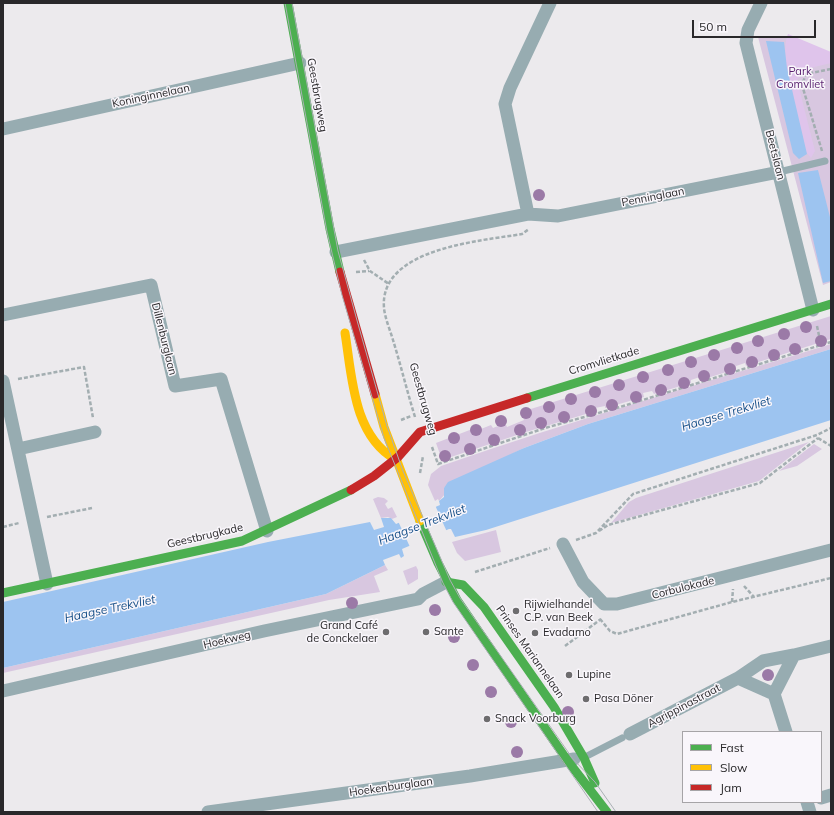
<!DOCTYPE html>
<meta charset="utf-8">
<style>
body{margin:0}
#map{position:relative;width:834px;height:815px;overflow:hidden;background:#eceaed;font-family:Mulish,sans-serif}
canvas{display:block}
.frame{position:absolute;inset:0;border:4px solid #29282a;pointer-events:none}
.legend{position:absolute;left:682px;top:731px;width:140px;height:72px;box-sizing:border-box;background:#f9f6fb;border:1px solid #a6a4a7;margin:0;padding:5px 7px;list-style:none;font-size:12px;color:#29282a}
.legend li{display:flex;align-items:center;gap:8px;height:20px}
.legend b{width:20px;border:1px solid #a6a4a7}
.scale{position:absolute;left:692px;top:20px;width:124px;height:18px;box-sizing:border-box;border:2px solid #29282a;border-top:0;padding-left:5px;font-size:12px;line-height:14px;white-space:nowrap;color:#29282a;-webkit-text-stroke:3px #f9f6fb;paint-order:stroke}
</style>
<div id="map">
<canvas width="834" height="815"></canvas>
<div class="frame"></div>
<ul class="legend">
<li><b style="height:5px;background:#4caf50"></b>Fast</li>
<li><b style="height:5px;background:#ffc107"></b>Slow</li>
<li><b style="height:5px;background:#c62828"></b>Jam</li>
</ul>
<div class="scale">50 m</div>
</div>
<script>
const g = document.querySelector('canvas').getContext('2d');
g.lineJoin = 'round';
function fillPath(path, color) {
  g.fillStyle = color;
  g.fill(path, 'evenodd');
}
function strokePath(path, color, width, dash) {
  g.strokeStyle = color;
  g.lineWidth = width;
  g.lineCap = dash ? 'butt' : 'round';
  g.setLineDash(dash || []);
  g.stroke(path);
}
function label(font, color, halo, rows, align = 'center') {
  g.font = font + ' Mulish,sans-serif';
  g.lineWidth = 3;
  g.setLineDash([]);
  g.textBaseline = 'middle';
  g.strokeStyle = halo;
  g.fillStyle = color;
  for (const [text, x, y, turn = 0] of rows) {
    g.save();
    g.translate(x, y);
    g.rotate((+turn || 0) * Math.PI / 180);
    g.textAlign = isNaN(turn) ? turn : align;
    if (halo) g.strokeText(text, 0, 0);
    g.fillText(text, 0, 0);
    g.restore();
  }
}
const green = new Path2D(`
 M758 37 790 38 831 58V282L823 285Z
 M831 316V339L746 366 745 363 736 366V369L701 380 700 377 691 380V383L654 394 652 391 643 393 644 397 605 408V406L595 408 596 411 526 432 442 460 436 443 480 426 481 429 491 425 493 428 498 426 496 420 503 418 507 427 524 420 521 412Z
 M831 344V349L588 424 524 448 444 488 445 494 439 501 438 499 435 501 428 485 431 474 441 466C570 421 701 384 831 344Z
 M809 442 759 481 611 523 629 502 636 498Z
 M814 444 822 449 797 466 779 471Z
 M378 497 384 498 388 501 385 504 388 509 392 507 397 517 392 519 388 517 381 518 373 499Z
 M496 530 501 552 465 561 457 553 452 542Z
 M385 565 388 570 374 576 380 592 329 600 3 673V668L326 594Z
 M416 566 418 570V579L408 585 403 571Z`);
const forest = new Path2D(`
 M788 34 831 52V63L806 69 797 80 815 151 811 158 806 152 804 143C798 118 778 56 788 34Z`);
const water = new Path2D(`
 M766 41 784 42 787 68 807 154 799 159 793 153Z
 M818 170 831 221V281L823 283 798 173Z
 M831 349V420L486 530 455 537 451 529H449L402 549 404 556 401 558 399 554 383 560 385 565 326 594 3 668V602L268 542 370 522 374 530 384 527 381 518H391L396 524 440 505 439 501 444 497V488L448 482 524 448 588 424Z`);
const pier = new Path2D(`
 M435 505 447 532 410 547 398 521Z`);
const path = new Path2D(`
 M822 151 802 85 806 74 831 69
 M364 260 370 271 389 284
 M356 272 369 271
 M817 326 821 345
 M18 379 84 367 93 418
 M415 417C407 391 401 366 393 340 390 330 385 318 384 308 379 248 481 241 522 234L529 229
 M401 420 411 416
 M818 438 831 446
 M432 447 438 464 545 428 620 407 831 342
 M420 473 423 456
 M47 517 92 508
 M3 527 19 523
 M599 531 608 525 760 483 818 438
 M576 540 596 533 633 494 817 435 831 428
 M475 572 550 548
 M744 586 754 597
 M732 602 733 589
 M600 619 610 631 617 634 732 602 831 578
 M565 646 601 619`);
const lane = new Path2D(`
 M779 172 825 161
 M585 757 622 738`);
const street = new Path2D(`
 M761 3 748 30 746 43 813 310
 M3 129 300 63
 M528 214 505 104 510 88 550 3
 M336 252 528 214 558 216 779 172
 M3 315 151 285 175 386 221 379 267 531
 M3 381 47 584
 M18 449 95 432
 M563 544 583 582 604 604H617L831 550
 M738 678 763 661 794 655 831 646
 M3 691 264 631 418 599 423 594 446 582
 M774 694 794 655
 M774 694 786 732
 M630 734 738 678 774 694
 M821 798 831 795
 M807 802 810 812
 M208 812 470 776 574 759`);
const fast = new Path2D(`
 M288 3 330 229 340 272
 M527 398 831 304
 M420 521 438 563 457 600 567 760 607 812
 M446 582 463 585 484 607 554 707 584 758 595 783
 M3 593 242 541 351 490`);
const slow = new Path2D(`
 M345 333C352 376 353 435 395 459
 M375 394 384 427 420 521`);
const jam = new Path2D(`
 M340 272 375 394
 M351 490 374 476 398 457 420 432 527 398`);
const tram = new Path2D(`
 M285 3 327 232 342 295 384 438 443 583 453 602 598 812
 M292 3 338 251 358 324 387 426 403 471 450 580 460 598 573 759 595 782 616 812`);
const trees = [
 [539,195],
 [806,327],
 [784,334],
 [758,341],
 [821,341],
 [737,348],
 [795,349],
 [714,355],
 [774,355],
 [691,362],
 [752,362],
 [730,369],
 [668,370],
 [704,376],
 [643,377],
 [684,383],
 [619,385],
 [661,390],
 [595,392],
 [636,397],
 [571,399],
 [612,405],
 [549,407],
 [591,411],
 [526,413],
 [564,417],
 [501,421],
 [541,423],
 [476,430],
 [520,430],
 [454,438],
 [494,440],
 [470,449],
 [445,456],
 [352,603],
 [435,610],
 [454,637],
 [473,665],
 [768,675],
 [491,692],
 [568,712],
 [511,722],
 [517,752]
];
const markers = [
 [516,611,4,"#6d6c6e"],
 [386,632,4,"#6d6c6e"],
 [426,632,4,"#6d6c6e"],
 [535,633,4,"#6d6c6e"],
 [569,675,4,"#6d6c6e"],
 [586,699,4,"#6d6c6e"],
 [487,719,4,"#6d6c6e"]
];
const parkNames = [
 ["Park",800,72],
 ["Cromvliet",800,85]
];
const streetNames = [
 ["Geestbrugweg",317,95,80],
 ["Koninginnelaan",151,96,-12],
 ["Beetslaan",775,155,76],
 ["Penninglaan",653,197,-11],
 ["Dillenburglaan",164,339,76],
 ["Cromvlietkade",604,361,-17],
 ["Geestbrugweg",423,399,74],
 ["Geestbrugkade",205,536,-13],
 ["Corbulokade",683,588,-14],
 ["Hoekweg",227,640,-13],
 ["Prinses Mariannelaan",530,652,55],
 ["Agrippinastraat",684,706,-28],
 ["Hoekenburglaan",391,787,-8]
];
const poiNames = [
 ["Rijwielhandel",524,605],
 ["C.P. van Beek",524,618],
 ["Grand Café",378,626,"right"],
 ["de Conckelaer",378,639,"right"],
 ["Sante",434,632],
 ["Evadamo",543,633],
 ["Lupine",577,675],
 ["Pasa Döner",594,699],
 ["Snack Voorburg",495,719]
];
const waterNames = [
 ["Haagse Trekvliet",726,414,-17],
 ["Haagse Trekvliet",422,525,-21],
 ["Haagse Trekvliet",110,609,-12]
];
fillPath(green, '#d8c7e0');
fillPath(forest, '#dfc4eb');
fillPath(water, '#9dc4f0');
fillPath(pier, '#eceaed');
strokePath(path, '#a3aeb1', 2.5, [4, 2]);
strokePath(lane, '#97acb1', 7);
strokePath(street, '#97acb1', 13);
strokePath(fast, '#4caf50', 9);
strokePath(slow, '#ffc107', 9);
strokePath(jam, '#c62828', 9);
strokePath(tram, '#aab0b4', 1);
g.fillStyle = '#9b7aa7';
for (const [x, y] of trees) {
  g.beginPath();
  g.arc(x, y, 6, 0, 2 * Math.PI);
  g.fill();
}
for (const [x, y, r, color] of markers) {
  const dot = new Path2D();
  dot.arc(x, y, r, 0, 2 * Math.PI);
  g.fillStyle = color;
  g.fill(dot);
  strokePath(dot, '#f9f6fb', 1.5);
}
label('11px', '#581e6e', '#f9f6fb', parkNames);
label('11px', '#29282a', '#f9f6fb', streetNames);
label('11px', '#29282a', '#f9f6fb', poiNames, 'left');
label('italic 12px', '#175089', '#f9f6fb', waterNames);
</script>
